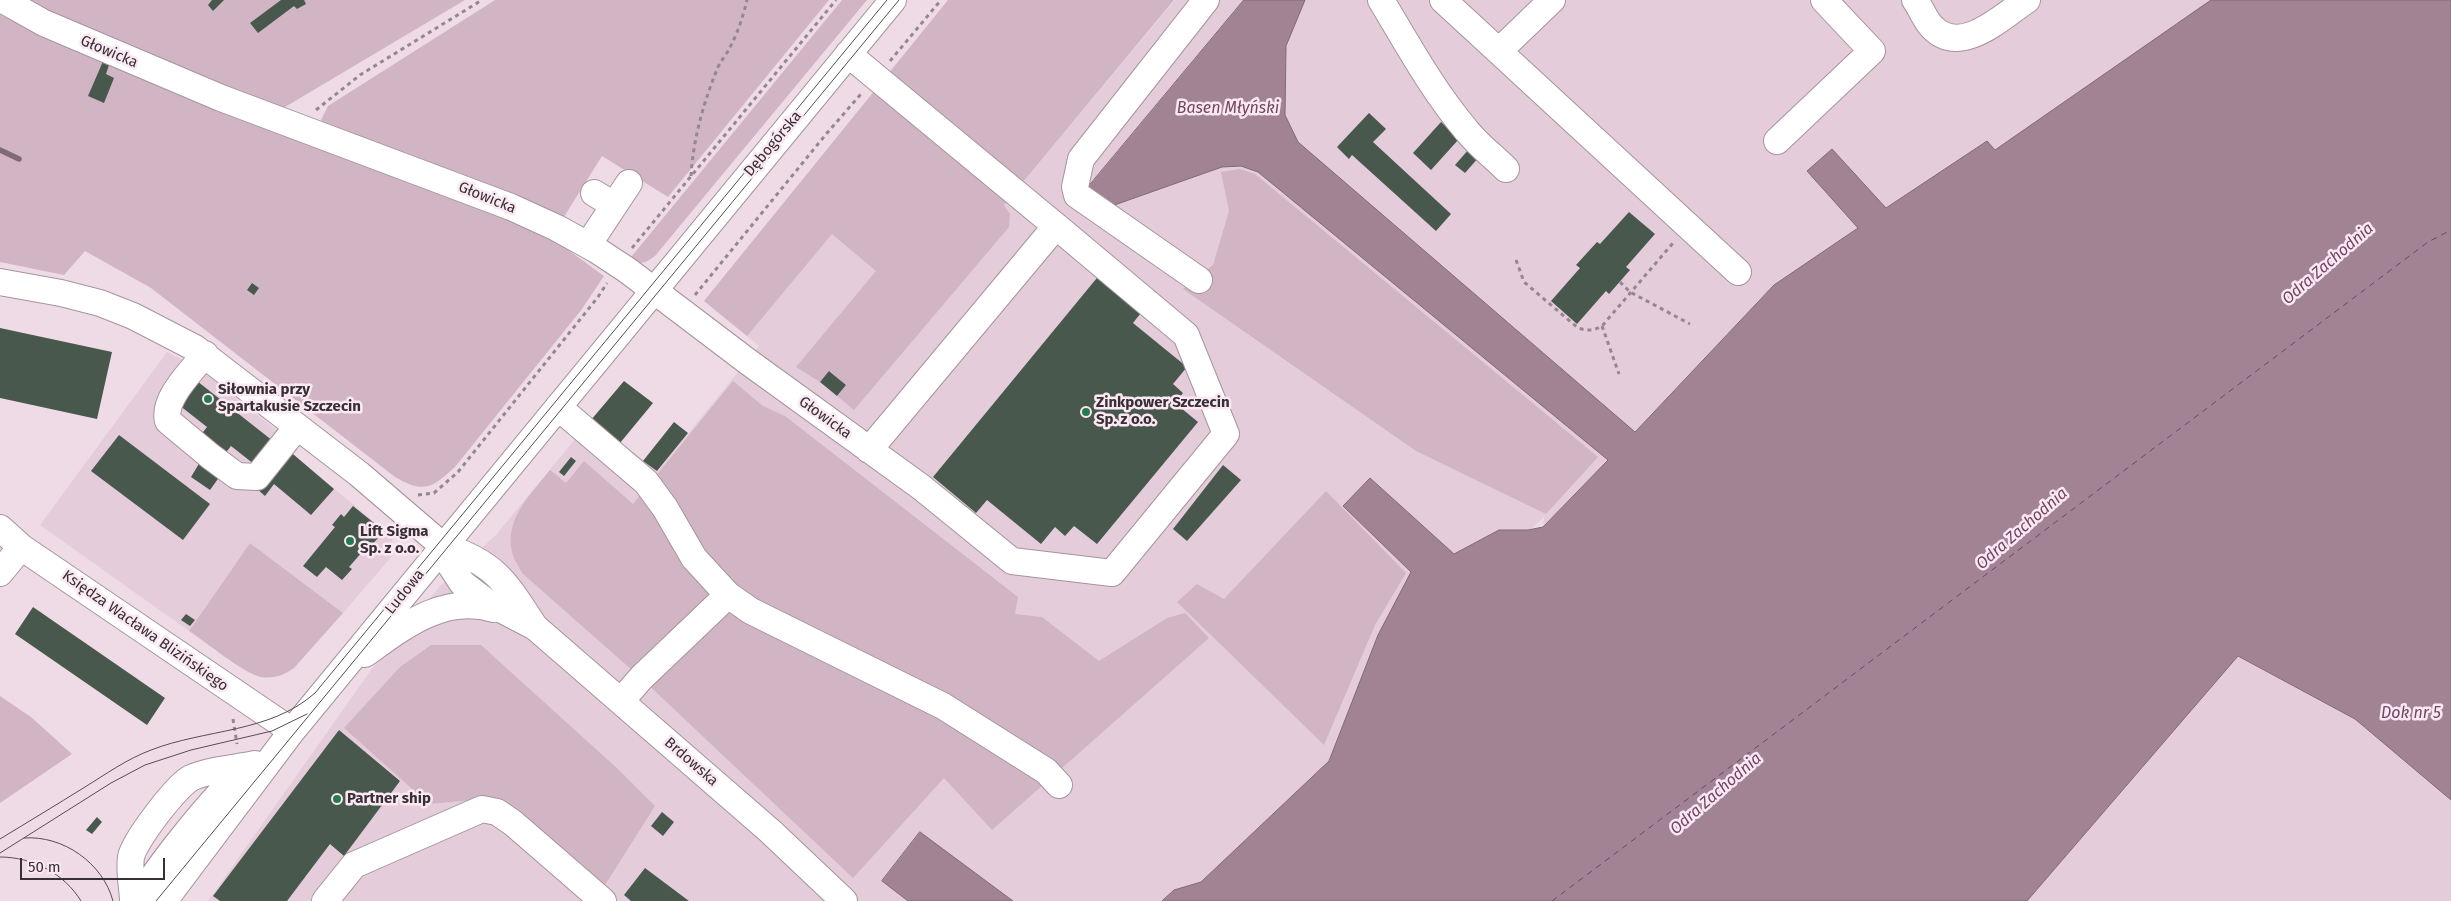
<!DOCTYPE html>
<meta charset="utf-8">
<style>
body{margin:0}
#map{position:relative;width:2451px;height:901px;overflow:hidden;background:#eedbe6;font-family:"Fira Sans",sans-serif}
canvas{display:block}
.scale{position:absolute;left:20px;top:858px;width:145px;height:22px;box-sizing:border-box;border:2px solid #362f33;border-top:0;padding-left:6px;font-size:15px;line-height:18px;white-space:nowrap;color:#362f33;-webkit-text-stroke:4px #fbe8f3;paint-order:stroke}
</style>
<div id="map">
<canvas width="2451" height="901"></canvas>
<div class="scale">50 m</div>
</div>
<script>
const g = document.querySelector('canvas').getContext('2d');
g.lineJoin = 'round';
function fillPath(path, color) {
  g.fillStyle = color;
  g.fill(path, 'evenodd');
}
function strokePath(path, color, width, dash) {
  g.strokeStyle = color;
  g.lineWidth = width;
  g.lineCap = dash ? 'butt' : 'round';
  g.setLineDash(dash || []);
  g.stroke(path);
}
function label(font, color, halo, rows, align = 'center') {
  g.font = font + ' "Fira Sans",sans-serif';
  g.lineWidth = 5;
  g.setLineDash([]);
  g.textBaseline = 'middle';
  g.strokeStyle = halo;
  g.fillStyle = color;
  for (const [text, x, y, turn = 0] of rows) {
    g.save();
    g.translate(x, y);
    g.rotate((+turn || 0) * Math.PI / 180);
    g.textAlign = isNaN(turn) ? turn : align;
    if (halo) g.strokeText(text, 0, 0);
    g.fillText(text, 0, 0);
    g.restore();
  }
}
const built = new Path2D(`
 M1175 0H2211L1995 151 1986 142 1774 285 1543 527 1544 517 1510 550 1343 770 1194 901H208L371 670 440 586 495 536 591 420 658 471 759 346 704 301 870 97 1004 205Z
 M167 352 198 368 284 436 287 449 392 537 393 555 343 613 250 543 189 631 40 525Z
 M2238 656 2355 719 2451 800V901H2027Z`);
const green = new Path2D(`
 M0 0H465L280 110 538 228 604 276 582 309 455 467C432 488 424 494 395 477L151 288 85 251 64 275 0 262Z
 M495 0H829L668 197 602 156 562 220 329 129 321 120 328 106Z
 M842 0H867L655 256C645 264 639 264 627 262Z
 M948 0H1174L1004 205 1010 214 1009 227 854 410 837 396 846 385 830 371 820 382 796 367 876 271 832 234 747 336 704 301Z
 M1240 169 1255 174 1598 457 1546 514 1416 451 1183 289 1213 265 1229 211 1221 172Z
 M733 381 763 406 785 416 1018 597 1015 614 1042 617 1099 661 1167 618 1185 613 1209 638 992 830 944 778 853 878 641 678 522 573C519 566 513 559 512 552 504 519 532 493 550 470L566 483 584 461 633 504Z
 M1326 491 1406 573 1375 625 1324 745 1177 602 1197 584 1224 599Z
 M250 543 343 613 294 668C284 675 274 679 261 677 243 673 206 642 189 631Z
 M431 645H481L619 770 655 806 605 885 498 803 473 800 429 804 344 728 400 667Z
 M0 696 31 717 72 754 0 803Z`);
const water = new Path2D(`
 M1244 0H1305L1286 46 1285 115 1298 142 1635 432 1774 285 1858 228 1807 171 1832 149 1886 208 1987 141 1995 150 2211 0H2451V800L2355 719 2238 656 2027 901H1162L1174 890 1201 882 1329 761 1378 635 1411 572 1343 506 1370 478 1454 554 1499 530H1528L1543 527 1608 460 1258 172 1241 166 1222 167 1106 208 1084 192Z
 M920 832 1013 901H908L882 881Z`);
const stream = new Path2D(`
 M0 150 19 159`);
const ferry = new Path2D(`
 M1552 901 2428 242 2451 230`);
const building = new Path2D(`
 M212 0H224L213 11 208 5Z
 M281 0H304L306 4 297 9 294 6 258 33 250 23Z
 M104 59 110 62 106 74 114 78 104 103 88 96Z
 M1369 113 1386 129 1373 142 1451 214 1436 231 1352 155 1349 159 1337 147Z
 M1441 122 1459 139 1431 170 1413 153Z
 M1469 149 1479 157 1465 173 1455 165Z
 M1629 212 1655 234 1626 267 1630 270 1609 294 1606 291 1577 324 1551 301 1580 268 1576 265 1597 242 1600 244Z
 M1101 273 1144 309 1133 323 1187 367 1173 384 1183 393 1175 403 1198 422 1097 544 1074 526 1065 536 1055 527 1041 544 987 500 976 513 933 477Z
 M252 283 259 288 254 295 247 290Z
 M0 328 112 352 97 419 0 398Z
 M829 371 846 385 837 396 820 382Z
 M197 381 278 445 259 468 231 446 224 455 200 436 207 427 179 405Z
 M624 381 653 403 620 443 591 420Z
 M674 422 688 433 657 471 643 461Z
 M119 435 210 504 183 540 91 471Z
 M287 449 334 489 311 515 274 484 265 496 256 488Z
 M571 457 576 461 564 476 559 472Z
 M200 462 220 476 210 490 191 477Z
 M1223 465 1241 480 1187 541 1173 529Z
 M353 506 384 531 365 553 363 551 349 567 352 569 342 580 326 567 317 577 303 566 335 527 332 525 341 514 344 517Z
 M33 607 165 698 147 725 15 634Z
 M186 614 195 620 190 626 181 620Z
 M339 730 400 781 344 856 330 844 287 901H220L213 896Z
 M662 812 674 822 663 836 651 826Z
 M97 817 102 822 92 834 86 830Z
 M645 868 689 901H631L624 895Z`);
const path = new Path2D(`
 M890 61 941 0
 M316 110 360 75 482 0
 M691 176C693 139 704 101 718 67 721 61 725 56 728 51 737 35 743 17 747 0
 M632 248 836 0
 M1516 260 1524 282 1578 328C1587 331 1593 331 1602 326L1673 243
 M1620 282 1630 292 1690 324
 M695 295 827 133 861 94
 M1602 326 1619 374
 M418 495 434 493 458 472 598 297 607 283
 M233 719 237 744`);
const minor = new Path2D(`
 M3 0 44 23 221 98 511 207 557 228 595 249 627 270 747 361 921 487 1012 561 1112 573 1226 434 1186 335 1056 226 869 450
 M1381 0C1408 45 1433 91 1467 131 1478 145 1493 156 1506 169
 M1443 0 1738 272
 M1915 0C1921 8 1925 20 1932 27 1961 57 2001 17 2027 0
 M1499 51 1552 0
 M848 54 1056 226
 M1777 141 1872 51 1824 0
 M594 193 614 205
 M588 245 629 183
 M1199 280 1077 195 1075 187 1081 159 1206 0
 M0 282 61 293 100 303 133 316 195 348 359 474 443 546C496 563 506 583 535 627
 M205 354C192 371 162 399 168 421L210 456 237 476 257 477 297 427
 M558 407 646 482 665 508 694 558 728 595 751 611 943 706 1046 771 1059 785
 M0 528 21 547 292 731
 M443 546 449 563 462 583 487 602 535 627 770 831 844 901
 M0 573 21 547
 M365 654C404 626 444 594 494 609
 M621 701 641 678 728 595
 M133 899C132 885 129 870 131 857 134 841 177 785 191 778 207 770 237 768 255 764
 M139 901C148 877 228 777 251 766
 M164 901 292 731 893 0
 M325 901 354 865 482 809 497 812 513 823 603 901`);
const tram = new Path2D(`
 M24 838C63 835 103 863 113 901
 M0 839C28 822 56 805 85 787 106 774 127 759 151 750 205 729 270 733 315 693L887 0
 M0 853 111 783 145 765 191 750 272 731 307 714
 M0 857C32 857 64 873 81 901
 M156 901 899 0`);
const markers = [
 [208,399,5,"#267a4c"],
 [1086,412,5,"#267a4c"],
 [350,541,5,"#267a4c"],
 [337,799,5,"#267a4c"]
];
const streetNames = [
 ["Głowicka",109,52,23],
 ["Dębogórska",773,144,-50],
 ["Głowicka",487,198,22],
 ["Głowicka",825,418,36],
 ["Ludowa",405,592,-51],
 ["Księdza Wacława Blizińskiego",145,631,35],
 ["Brdowska",691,762,41]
];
const poiNames = [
 ["Siłownia przy",218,390],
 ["Spartakusie Szczecin",218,407],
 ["Zinkpower Szczecin",1096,403],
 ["Sp. z o.o.",1096,420],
 ["Lift Sigma",360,532],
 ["Sp. z o.o.",360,549],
 ["Partner ship",347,799]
];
const waterNames = [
 ["Basen Młyński",1228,109],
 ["Odra Zachodnia",2328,264,-41],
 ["Odra Zachodnia",2022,529,-41],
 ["Dok nr 5",2411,714],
 ["Odra Zachodnia",1716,794,-41]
];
fillPath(built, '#e5ccdb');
fillPath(green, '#d2b5c5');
fillPath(water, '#a18394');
strokePath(water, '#816a77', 1);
strokePath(stream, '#816a77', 5.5);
strokePath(ferry, '#724561', 1, [6, 5]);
fillPath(building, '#49584d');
strokePath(minor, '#a5949d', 28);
strokePath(path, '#94878f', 3, [4, 4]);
strokePath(minor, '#fff', 26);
strokePath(tram, '#574d53', 1);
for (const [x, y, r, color] of markers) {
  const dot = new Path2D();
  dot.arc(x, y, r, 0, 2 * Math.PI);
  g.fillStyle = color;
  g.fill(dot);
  strokePath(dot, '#fbe8f3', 2);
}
label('15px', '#362f33', '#fbe8f3', streetNames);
label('bold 15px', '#362f33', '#fbe8f3', poiNames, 'left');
label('italic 16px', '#724561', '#fbe8f3', waterNames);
</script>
